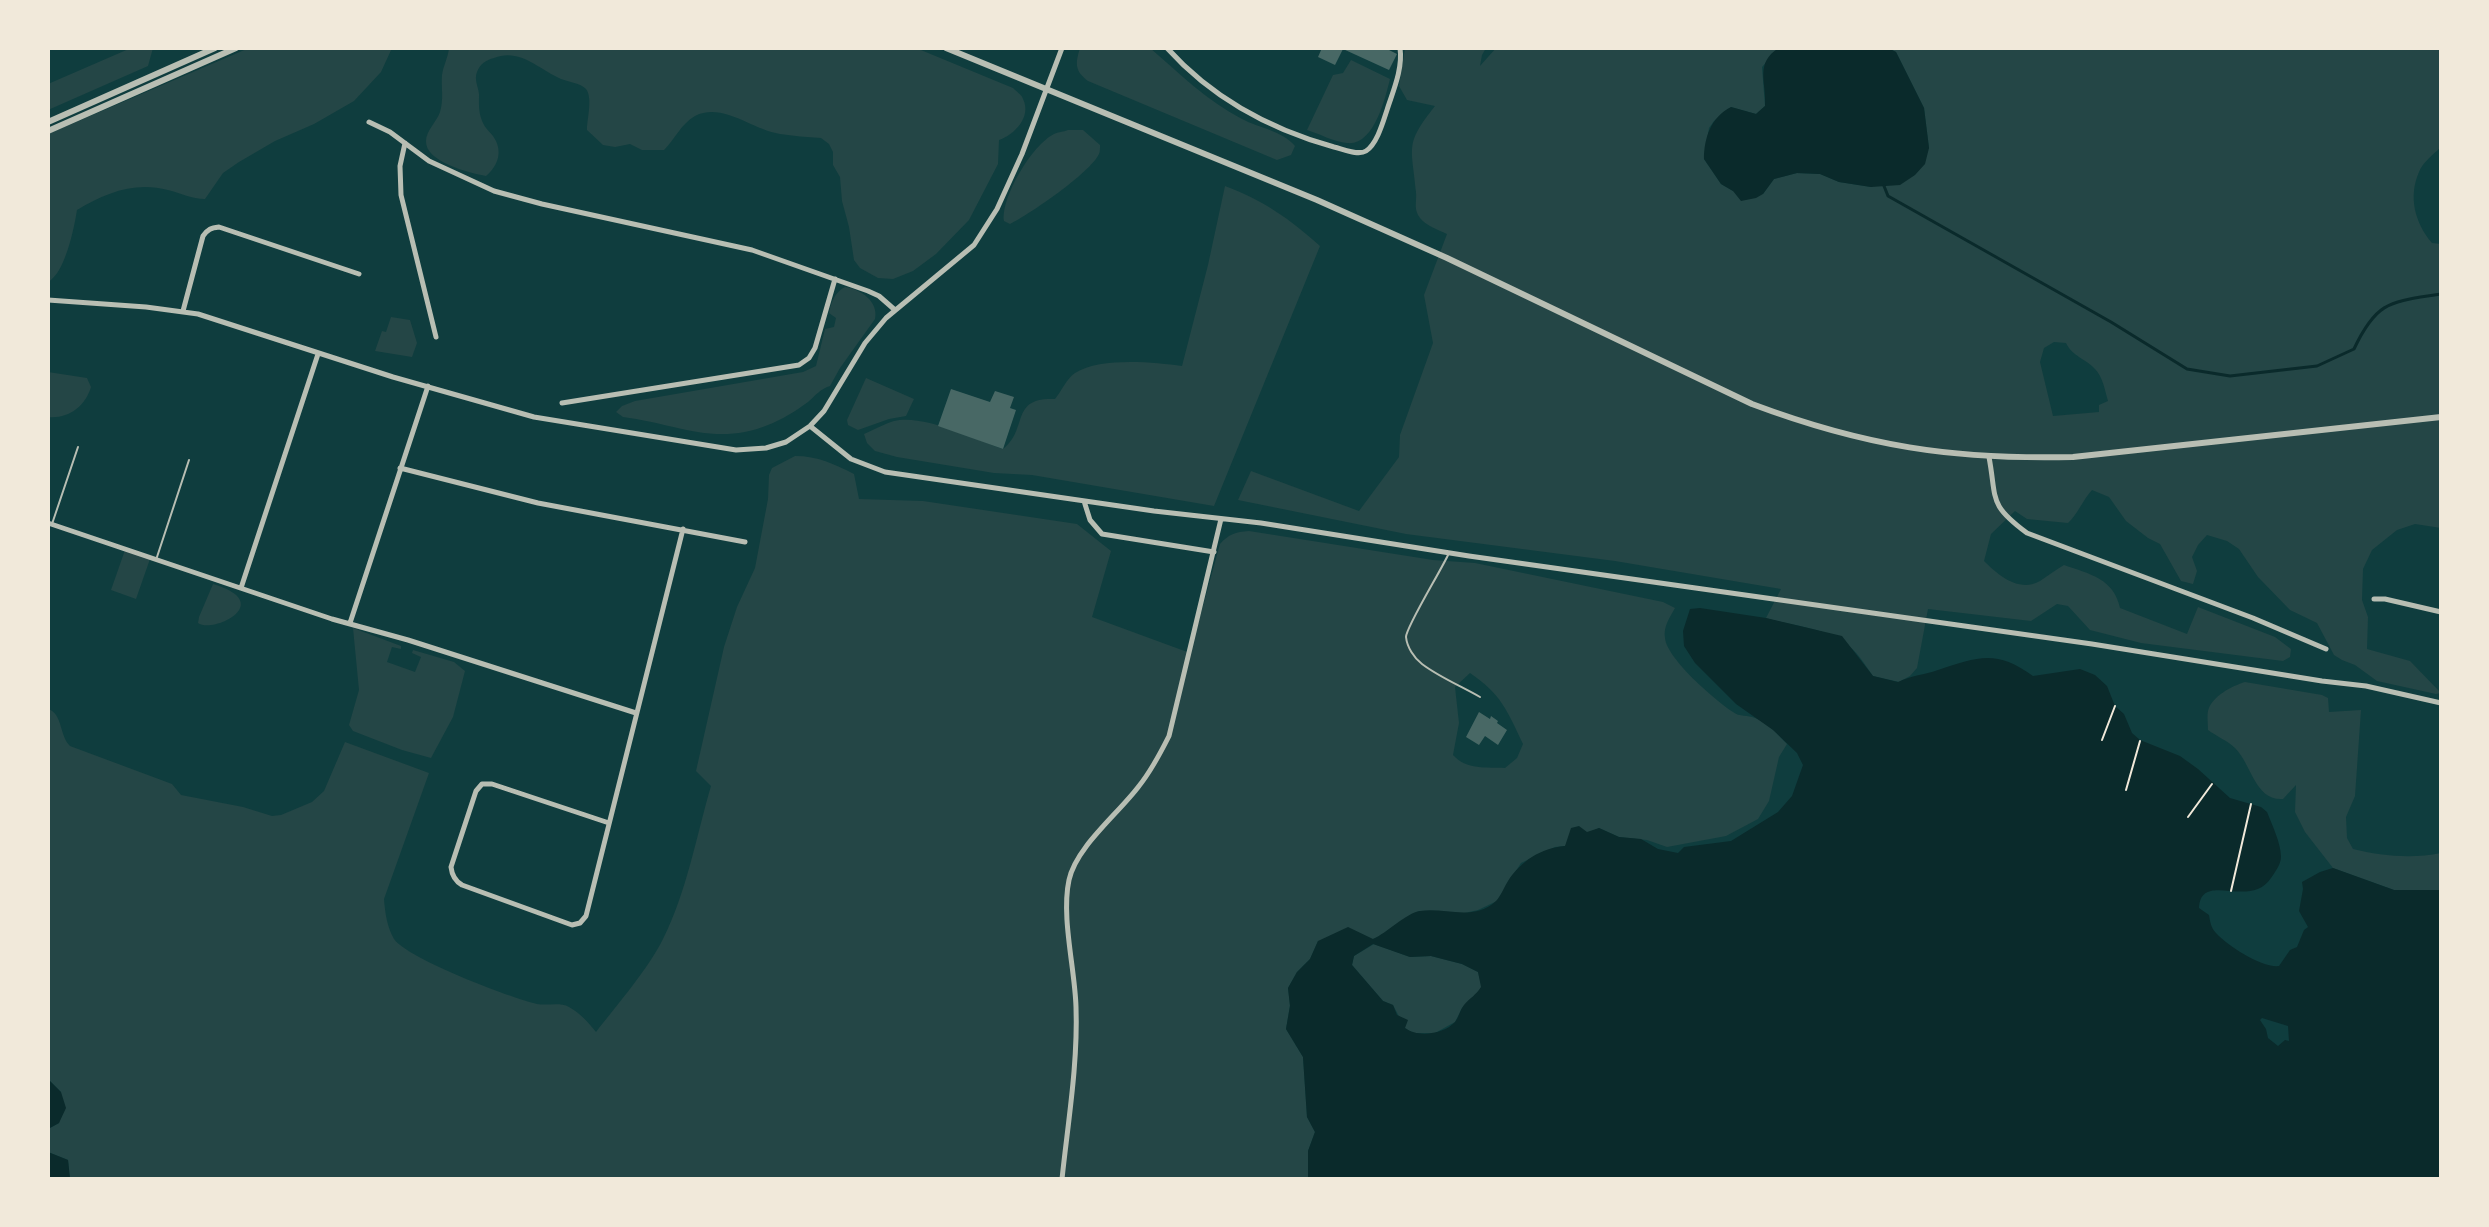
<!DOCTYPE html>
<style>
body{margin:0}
#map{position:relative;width:2489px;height:1227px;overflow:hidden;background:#0f3d3e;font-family:"Source Serif 4",serif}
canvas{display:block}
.frame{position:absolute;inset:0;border:50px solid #f1e9da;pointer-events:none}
</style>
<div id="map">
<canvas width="2489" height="1227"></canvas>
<div class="frame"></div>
</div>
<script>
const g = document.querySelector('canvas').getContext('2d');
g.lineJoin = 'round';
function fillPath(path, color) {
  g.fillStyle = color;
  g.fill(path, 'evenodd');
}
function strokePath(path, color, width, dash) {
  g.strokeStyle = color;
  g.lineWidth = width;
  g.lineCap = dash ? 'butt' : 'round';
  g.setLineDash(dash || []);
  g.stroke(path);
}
const green = new Path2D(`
 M131 48H153L148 66 48 110V84Z
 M249 48H392L381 72 354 101 314 124 275 141 239 162 223 173 205 199C192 199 181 193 168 190 135 181 105 193 77 210 74 229 65 273 48 282V134Z
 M449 48H916L1013 88C1016 91 1022 95 1023 99 1032 117 1014 135 999 140L998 164 969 220 936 254 913 271 893 279 878 278 860 268 854 260 849 227 842 201 840 177 833 165V152L829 144 821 138C807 137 793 136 780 134 752 130 723 102 695 116 681 124 675 139 664 150H642L630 144 615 147 603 145 587 130C587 119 593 98 586 89 580 83 569 82 561 79 538 69 520 48 494 58 486 60 480 64 477 72 474 80 478 85 479 94 479 105 478 114 484 125 486 129 490 132 493 136 503 150 499 165 486 176 470 173 425 162 426 141 426 131 437 121 440 112 444 99 441 88 442 75 443 66 448 58 449 48Z
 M1080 48H1150C1179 73 1207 101 1242 119 1259 128 1283 131 1295 146L1291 155 1277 160 1088 81C1075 71 1075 64 1080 48Z
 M1405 48H1486L1482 55 1480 66 1496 48H1779L1762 67 1765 106 1756 114 1731 107 1714 121 1709 128 1704 159 1721 184 1733 191 1763 194 1774 179 1797 173 1820 174 1839 182 1871 187 1929 148 1924 108 1896 52 1888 48H2441V147C2434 154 2422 163 2419 172 2408 197 2415 223 2432 243L2441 244V528L2415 524 2397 530 2372 550 2363 569 2362 600 2368 617 2367 649 2410 661 2441 693 2436 694 2377 681 2355 665 2342 660 2334 655 2317 623 2290 610 2258 577 2239 549 2227 541 2207 535 2198 545 2192 557 2197 571 2193 584 2181 581 2160 544 2148 538 2126 521 2109 497 2092 490C2082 501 2078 514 2068 523L2027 519 2015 511 1991 534 1984 561C1998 575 2019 593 2040 581 2048 576 2055 570 2064 565 2090 574 2114 579 2120 608L2187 634 2198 607 2275 637 2291 649 2290 657 2283 661 2141 643 2090 630 2068 606 2057 604 2031 621 1928 609 1917 668 1910 676 1899 682 1873 676C1865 665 1858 652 1846 644 1823 627 1793 626 1766 618L1781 589 1615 561 1406 534 1238 500 1251 471 1359 511 1399 457 1400 435 1433 343 1424 295 1447 234C1439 230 1426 226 1420 218 1413 209 1417 202 1416 192 1412 146 1404 145 1435 106L1407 100 1399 86ZM2054 342 2066 343C2073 357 2085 358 2095 369 2103 377 2105 391 2108 401L2099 405V412L2053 416 2040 362 2044 348Z
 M1351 60 1390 79C1385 99 1374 146 1347 143 1334 142 1320 134 1307 130L1333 75 1343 73Z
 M1068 130H1083L1100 145C1100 148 1100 152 1099 154 1090 173 1030 214 1010 224L1004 221C1001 197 1032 145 1054 134 1058 132 1063 132 1068 130Z
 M1225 186C1263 200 1290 219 1320 246L1214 506 1032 475 994 473 897 457 875 451 867 443 864 434C873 430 884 424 894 421 924 414 974 439 1003 449 1029 429 1009 397 1055 399 1061 392 1067 378 1075 373 1100 357 1153 362 1182 366L1208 265Z
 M845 287C861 289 879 302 875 319L840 368 830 386C820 389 815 396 808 402 796 411 781 420 768 425 715 447 674 423 623 417L616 412 622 406 635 401 803 372 816 366 825 329 834 327 836 318 829 313C831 302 835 292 845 287Z
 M391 317 410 320 417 343 412 357 375 351 382 331 386 332Z
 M48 372 87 378 91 387C85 407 68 419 48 417Z
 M866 378 914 399 906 416 889 419 858 430 848 425 847 420Z
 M795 456C818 456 834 464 854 474L859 499 923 501 1077 524 1111 551 1092 617 1190 653 1220 544C1229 534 1235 532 1249 531L1433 560 1475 563 1663 602 1675 608C1670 617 1663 627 1665 638 1667 659 1715 700 1733 712 1739 717 1748 715 1755 718 1768 722 1778 735 1787 744L1779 757 1769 801 1758 819 1726 836 1667 847 1647 840 1619 837 1599 828 1565 846 1555 847 1521 863 1497 901 1478 910 1460 914 1419 911 1385 934 1373 939 1318 941 1310 959 1297 972 1288 988 1290 1005 1286 1029 1303 1057 1307 1117 1315 1132 1308 1151V1179H70L68 1160 48 1152V1129L59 1123 61 1092 48 1079V709C63 714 59 735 70 746L172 784 181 795 243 807 272 816 281 815 312 802 324 791 345 742 429 773 384 899C385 912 387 927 394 939 408 959 511 998 537 1004 547 1006 560 1002 569 1007 580 1013 588 1022 596 1032 617 1005 648 969 663 939 687 891 696 837 711 786L696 771 724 647 737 607 755 568 768 499 769 475 772 468ZM1470 673C1501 694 1507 710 1523 744L1517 758 1505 768C1487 767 1466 770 1453 755L1459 723 1455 687Z
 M125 550 150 559 136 599 111 590Z
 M213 584C277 603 213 634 198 623L199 617Z
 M353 628 401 646V649L392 647 387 662 415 672 421 657 412 653 413 650 454 662 465 671 453 717 431 758 402 750 353 731 349 725 359 690Z
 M2245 682 2322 695 2328 698 2329 712 2361 710 2355 796 2346 817 2347 838 2353 849C2381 856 2412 859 2441 853V890H2394L2333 868 2305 832 2295 812 2296 785 2283 799C2255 801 2252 765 2235 748 2228 741 2216 736 2208 730 2208 724 2207 716 2208 711 2212 696 2232 686 2245 682Z
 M1374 944 1410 957 1431 956 1462 964 1478 972 1482 987 1475 996 1462 1008 1455 1022 1435 1033H1412L1405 1028 1393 1005 1383 1001 1352 965 1354 956Z`);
const water = new Path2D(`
 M1779 48H1888L1896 52 1924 108 1929 148 1925 164 1915 175 1900 185 1871 187 1839 182 1820 174 1797 173 1774 179 1763 194 1756 198 1741 201 1733 191 1721 184 1704 159C1704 138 1711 117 1731 107L1756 114 1765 106C1767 83 1754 63 1779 48Z
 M1700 608 1766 618 1842 636 1873 676 1898 682C1912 675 1924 675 1938 670 1978 657 1996 649 2033 676L2080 669 2095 675 2107 686 2115 706 2124 714 2132 733 2140 740 2180 756 2198 769 2230 798 2261 807 2267 812C2272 825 2281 843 2281 857 2281 864 2275 872 2271 878 2250 910 2201 870 2199 908L2209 915C2210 921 2211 928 2216 933 2228 946 2262 968 2279 966L2290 950 2297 947 2304 930 2308 927 2299 911 2303 889 2302 882 2320 872 2333 868 2394 890H2441V1179H1308V1151L1315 1132 1307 1117 1303 1057 1286 1029 1290 1006 1288 988 1297 972 1310 959 1318 941 1348 927 1373 939C1387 933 1406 913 1420 911 1445 907 1473 922 1496 901 1501 896 1504 887 1508 881 1521 861 1541 848 1565 846L1571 828 1579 826 1587 832 1599 828 1619 837 1641 839 1658 849 1678 853 1684 847 1731 841 1778 812 1792 796 1803 765 1797 753 1773 730 1736 704 1695 663 1684 646 1683 631 1690 609ZM1373 944 1410 957 1431 956 1462 964 1478 972 1481 987C1476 995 1470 998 1464 1005 1460 1010 1459 1017 1455 1022 1444 1034 1418 1038 1405 1028L1408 1020 1397 1015 1393 1005 1383 1001 1352 965 1354 956ZM2262 1018 2288 1026 2289 1041 2285 1040 2278 1046 2268 1038 2266 1029 2260 1020Z
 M48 1079 61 1092 66 1108 59 1123 48 1129Z
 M48 1152 68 1160 70 1179H48Z`);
const stream = new Path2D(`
 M1884 186 1888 196 2111 322 2187 369 2230 376 2317 366 2354 349C2377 300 2391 302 2441 294`);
const building = new Path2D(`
 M1322 48H1385L1397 54 1389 70 1343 49 1335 65 1318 57Z
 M951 389 990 402 995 391 1014 397 1010 408 1016 410 1003 449 938 426Z
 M1479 712 1490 719 1491 716 1498 721 1497 723 1507 730 1498 745 1485 736 1479 745 1466 737Z`);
const path = new Path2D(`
 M2102 740 2115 706
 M2126 790 2140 741
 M2188 817 2212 784
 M2231 891 2251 804`);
const service = new Path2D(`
 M52 524 78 447
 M1449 553C1442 569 1406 627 1406 637 1407 647 1414 658 1422 664 1439 677 1461 686 1480 697
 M156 560 189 460`);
const minor = new Path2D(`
 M1167 48C1212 98 1269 129 1334 147 1343 149 1358 156 1366 151 1377 144 1383 122 1387 110 1393 91 1403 69 1400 48
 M369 122 390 132 429 161 494 191 542 204 752 250 868 291 879 296 895 310
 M405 143 400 166 401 195 436 337
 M48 300 146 307 198 314 393 377 534 417 736 450 766 448 786 442 810 426 824 411 865 343 886 318 974 245 997 209 1022 154 1062 48
 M183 311 203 236C208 229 211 228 219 227L359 274
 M562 403 799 365 809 358 815 348 835 279
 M810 426 851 459 885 472 1154 511 1261 523 1469 556 2092 644 2322 681 2366 686 2441 703
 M1989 457C1997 500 1988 504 2027 533L2253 618 2326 649
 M400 468 538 503 745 542
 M1084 501 1090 520 1102 534 1214 552
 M48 523 332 619 408 640 636 713
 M241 588 318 354
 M2374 599H2385L2441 612
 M350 623 428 386
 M609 823 492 784H482L476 791 451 867C452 876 455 881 462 885L572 925 580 923 586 916 683 529
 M1062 1179C1068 1122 1078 1064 1076 1007 1075 969 1061 917 1069 880 1076 847 1118 814 1139 786 1151 771 1160 754 1169 736L1221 519`);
const tertiary = new Path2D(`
 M946 48 1317 200 1447 258 1752 404C1864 446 1953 460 2073 457L2441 417
 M48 122 215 48
 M48 131 236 48`);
fillPath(green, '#244646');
fillPath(water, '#0a2a2b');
strokePath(stream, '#0a2a2b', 3);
fillPath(building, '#486865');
strokePath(path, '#f1e9da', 2);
strokePath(service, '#b8beb3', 2);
strokePath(minor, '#b8beb3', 5);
strokePath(tertiary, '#b8beb3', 6);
</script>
